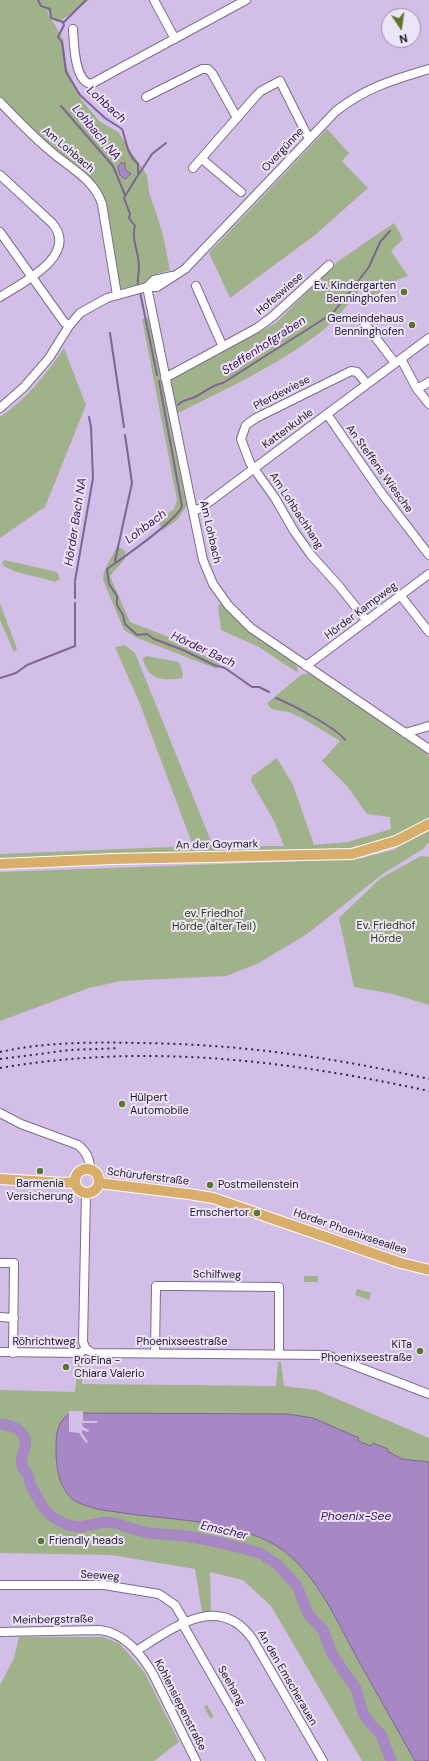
<!DOCTYPE html>
<meta charset="utf-8">
<style>
body{margin:0}
#map{position:relative;width:429px;height:1761px;overflow:hidden;background:#d3bee8;font-family:"DM Sans",sans-serif}
canvas{display:block}
.north{position:absolute;left:381px;top:8px;width:40px;height:40px;box-sizing:border-box;background:#eee4f9;border:1px solid #9b92a5;border-radius:50%;rotate:167deg;font-size:11px;font-weight:700;line-height:16px;text-align:center;color:#1f1726}
.north::after{content:'';display:block;margin:auto;width:14px;height:18px;background:#59772c;clip-path:polygon(50% 0,100% 100%,50% 72%,0 100%)}
</style>
<div id="map">
<canvas width="429" height="1761"></canvas>
<div class="north">N</div>
</div>
<script>
const g = document.querySelector('canvas').getContext('2d');
g.lineJoin = 'round';
function fillPath(path, color) {
  g.fillStyle = color;
  g.fill(path, 'evenodd');
}
function strokePath(path, color, width, dash) {
  g.strokeStyle = color;
  g.lineWidth = width;
  g.lineCap = dash ? 'butt' : 'round';
  g.setLineDash(dash || []);
  g.stroke(path);
}
function label(font, color, halo, rows, align = 'center') {
  g.font = font + ' "DM Sans",sans-serif';
  g.lineWidth = 4;
  g.setLineDash([]);
  g.textBaseline = 'middle';
  g.strokeStyle = halo;
  g.fillStyle = color;
  for (const [text, x, y, turn = 0] of rows) {
    g.save();
    g.translate(x, y);
    g.rotate((+turn || 0) * Math.PI / 180);
    g.textAlign = isNaN(turn) ? turn : align;
    if (halo) g.strokeText(text, 0, 0);
    g.fillText(text, 0, 0);
    g.restore();
  }
}
const green = new Path2D(`
 M0 0H89L68 16 57 22 45 8 63 39 67 68 81 99 99 121 118 132 147 175 149 192 162 231 170 270 153 275 142 284 119 289 103 199C94 177 74 168 56 153 36 137 18 117 0 100Z
 M327 129 349 153 342 161 368 188 315 235 230 298 209 253Z
 M394 223 403 239 391 251 408 276 389 283 371 300 361 289C347 306 334 322 317 335 274 367 224 390 176 414L170 379 276 323 337 262Z
 M150 317 188 504 177 520 163 530 157 521 174 509 177 500 142 319Z
 M64 348 86 405 45 507 0 538V417C27 399 46 374 64 348Z
 M117 546 125 551V559L110 576 130 622 187 644 193 651 220 662 217 669 137 638 124 630 103 580C103 568 112 558 117 546Z
 M4 560 57 572 60 579 55 582C42 577 10 573 2 564Z
 M222 602 292 659 297 666 298 673 259 647 221 630 218 607Z
 M0 603 17 649 14 652 0 620Z
 M125 645 135 653 213 846H284L274 821 251 781 252 776 277 758 293 785 314 845 348 842 391 829 390 817 367 814 347 786 322 761 340 741C324 732 308 720 291 713 281 709 273 714 267 703L301 675 309 673 429 755V818L382 841 353 848 334 850H267L0 859V854L193 846 140 704 115 647Z
 M146 656 179 662 183 673 182 678C162 681 148 680 143 659Z
 M429 830V842L423 849 384 873 307 934 257 964 226 976 121 981 89 988 0 1021V872L358 859 393 850Z
 M421 856 429 857V1005L393 994 354 987 339 918 381 878Z
 M304 1276H318V1282H304Z
 M357 1289 371 1293 369 1300 355 1295Z
 M78 1359H82V1384L276 1386 278 1362H281L284 1386 316 1390 429 1438V1761H362L271 1606 243 1580 210 1572 211 1612H202L195 1569 111 1555 0 1553V1390L75 1392Z
 M19 1637H103L120 1644 145 1673 179 1742 154 1761H0V1685L14 1658Z
 M207 1705 214 1717 210 1718 204 1707Z`);
const water = new Path2D(`
 M121 163H125V169L131 174 125 179 120 175 118 168Z
 M70 1413 288 1414 313 1418 359 1438 358 1441 371 1446 373 1443 388 1449 387 1451 402 1459 429 1462V1761H415C396 1727 376 1692 357 1658 337 1621 318 1577 284 1551 246 1522 176 1520 130 1514 112 1511 93 1510 77 1502 60 1493 56 1468 56 1451 56 1435 56 1423 70 1413Z`);
const pier = new Path2D(`
 M69 1411H83V1421H97V1423H82L83 1427 89 1430 88 1432 82 1430V1433L88 1442 86 1443 79 1433 69 1432Z`);
const stream = new Path2D(`
 M38 0 41 6 50 9 51 18 63 22 64 25 58 37 62 42 66 72 80 95 105 118 122 129C127 142 126 154 138 164V175L124 198 130 214 129 218 135 226C131 240 139 252 139 267 139 274 137 279 138 286
 M63 23 86 0
 M61 106 113 166 125 195
 M139 174 152 154 166 143
 M140 292 157 375
 M110 333 124 427
 M159 381 182 506C177 521 122 558 107 569L109 584 117 596V605L123 615 125 624 137 635 147 634 154 639 183 650 214 665 225 668 252 687H259L269 692
 M178 405C183 399 189 400 195 397 205 392 212 385 223 383L333 313 369 267 380 242 390 231
 M115 561 132 483 125 435
 M75 581 93 478 91 427 89 417
 M75 598V583
 M0 678 16 673 27 665 75 646V603
 M276 698C291 704 337 728 345 740`);
const river = new Path2D(`
 M0 1424C13 1425 28 1431 25 1447 23 1454 20 1459 22 1466L29 1477 30 1484 44 1509 54 1518 67 1525 80 1527 105 1522 114 1523 148 1533 187 1536 227 1544 260 1553 277 1564 297 1586 308 1614 323 1630 332 1654 356 1689 363 1713 371 1725 381 1734 391 1761`);
const minor = new Path2D(`
 M154 0 175 39
 M73 29C74 43 74 81 91 84L246 0
 M146 97 202 69H208L212 73 237 118
 M0 102C17 120 34 138 54 154 72 169 94 180 102 204L117 295
 M202 159 241 192
 M193 168 256 96 261 91 280 81 307 135 310 138
 M0 175 52 223C80 255 22 283 0 297
 M0 232 64 322 69 326
 M196 286 222 345
 M147 287 203 560 213 584 228 605 251 628 429 749
 M147 287 154 280 172 276
 M362 320 395 363
 M401 359 417 389 429 404
 M165 378 257 328 272 317 329 265
 M417 389 429 382
 M0 408 24 387 49 358 69 326 80 313 107 298 147 287H157L185 269 336 111C367 87 393 80 429 69
 M327 414 380 491 429 555
 M193 511 201 508 429 338
 M400 595 429 632
 M367 621 339 586 311 555 294 531 275 498 250 463 241 439 246 425 256 418 351 371 357 372 367 384
 M306 666 429 574
 M405 733 429 726
 M0 1113 21 1124 78 1145C86 1151 90 1158 90 1169
 M86 1193 83 1342 86 1349 93 1353 327 1355 429 1394
 M0 1263H14L13 1353
 M0 1317 14 1318
 M0 1352 80 1353 86 1349
 M155 1352 156 1286H174L279 1287V1353
 M0 1585H104L159 1594 175 1605 185 1622
 M182 1623 261 1761
 M0 1632 100 1630C125 1633 141 1654 153 1674L196 1761
 M136 1651C173 1628 220 1591 253 1640L323 1761`);
const major = new Path2D(`
 M0 864 112 859 352 854 396 841 429 824
 M75 1181a12 12 0 1 1 24 0a12 12 0 1 1-24 0Z
 M0 1179 64 1183 75 1182
 M99 1183 189 1194 213 1198 401 1263 429 1270`);
const rail = new Path2D(`
 M0 1052C45 1042 92 1042 139 1043 237 1044 333 1057 429 1079
 M0 1059 70 1050 119 1048
 M0 1068C147 1043 285 1060 429 1091`);
const markers = [
 [404,292,4,"#59772c"],
 [412,325,4,"#59772c"],
 [122,1104,4,"#59772c"],
 [40,1171,4,"#59772c"],
 [210,1185,4,"#59772c"],
 [257,1213,4,"#59772c"],
 [420,1351,4,"#59772c"],
 [66,1367,4,"#59772c"],
 [41,1541,4,"#59772c"]
];
const streetNames = [
 ["Am Lohbach",68,150,40],
 ["Overgünne",283,150,-47],
 ["Hofeswiese",280,294,-41],
 ["Pferdewiese",282,393,-27],
 ["Kattenkuhle",288,429,-36],
 ["An Steffens Wiesche",379,469,54],
 ["Am Lohbachhang",296,511,57],
 ["Am Lohbach",210,532,77],
 ["Hörder Kampweg",361,611,-37],
 ["An der Goymark",217,845,-1],
 ["Schüruferstraße",148,1177,7],
 ["Hörder Phoenixseeallee",350,1232,19],
 ["Schilfweg",217,1275,1],
 ["Röhrichtweg",44,1342],
 ["Phoenixseestraße",182,1342],
 ["Seeweg",100,1576,4],
 ["Meinbergstraße",53,1620,-1],
 ["An den Emscherauen",287,1678,60],
 ["Seehang",231,1686,60],
 ["Kohlensiepenstraße",180,1705,63]
];
const poiNames = [
 ["Ev. Kindergarten",396,286],
 ["Benninghofen",396,299],
 ["Gemeindehaus",404,319],
 ["Benninghofen",404,332],
 ["Hülpert",130,1098,"left"],
 ["Automobile",130,1111,"left"],
 ["Barmenia",40,1184,"center"],
 ["Versicherung",40,1197,"center"],
 ["Postmeilenstein",218,1185,"left"],
 ["Emschertor",249,1213],
 ["KiTa",412,1345],
 ["Phoenixseestraße",412,1358],
 ["ProFina -",74,1361,"left"],
 ["Chiara Valerio",74,1374,"left"],
 ["Friendly heads",49,1541,"left"]
];
const parkNames = [
 ["ev. Friedhof",214,914],
 ["Hörde (alter Teil)",214,927],
 ["Ev. Friedhof",386,926],
 ["Hörde",386,939]
];
const waterNames = [
 ["Lohbach",106,105,42],
 ["Lohbach NA",96,133,50],
 ["Steffenhofgraben",264,346,-33],
 ["Hörder Bach NA",76,522,-81],
 ["Lohbach",146,527,-37],
 ["Hörder Bach",203,650,25],
 ["Phoenix-See",356,1517],
 ["Emscher",224,1531,13]
];
fillPath(green, '#a0b28a');
fillPath(water, '#a787c4');
strokePath(water, '#7e6595', 1);
fillPath(pier, '#d3bee8');
strokePath(stream, '#7e6595', 2);
strokePath(river, '#a787c4', 11);
strokePath(minor, '#7e6b91', 10);
strokePath(major, '#fff', 12);
strokePath(minor, '#fff', 8);
strokePath(major, '#d9ad6a', 10);
strokePath(rail, '#32283a', 2, [2, 4]);
for (const [x, y, r, color] of markers) {
  const dot = new Path2D();
  dot.arc(x, y, r, 0, 2 * Math.PI);
  g.fillStyle = color;
  g.fill(dot);
  strokePath(dot, '#eee4f9', 1.5);
}
label('11px', '#1f1726', '#eee4f9', streetNames);
label('11px', '#1f1726', '#eee4f9', poiNames, 'right');
label('11px', '#2a3c0b', '#eee4f9', parkNames);
label('italic 12px', '#3b0f58', '#eee4f9', waterNames);
</script>
